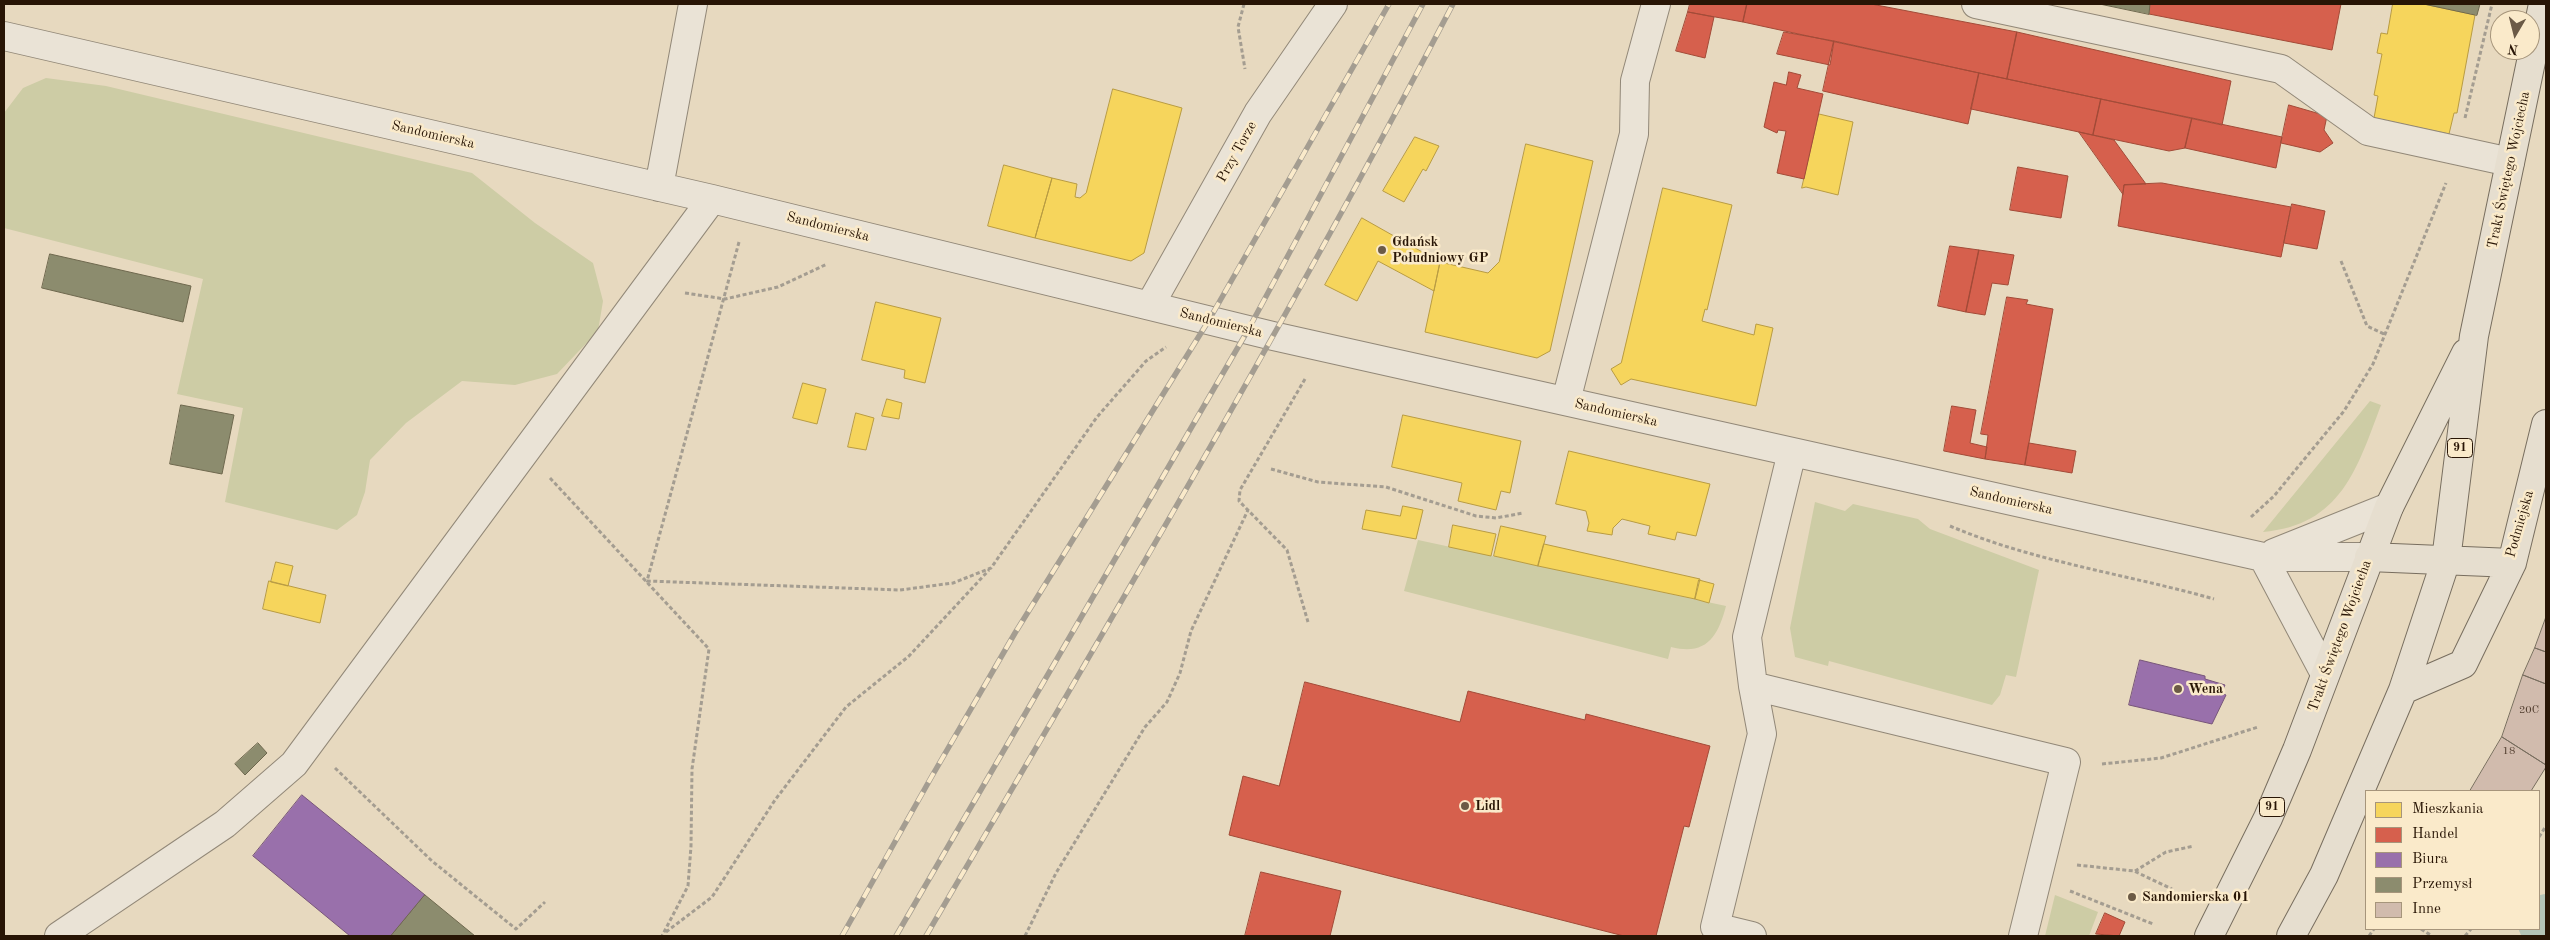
<!DOCTYPE html>
<meta charset="utf-8">
<style>
body{margin:0}
#map{position:relative;width:2550px;height:940px;overflow:hidden;background:#e7d9bf;font-family:"Old Standard TT",serif}
canvas{display:block}
.frame{position:absolute;inset:0;border:5px solid #281505;pointer-events:none}
.legend{position:absolute;left:2365px;top:790px;width:175px;height:140px;box-sizing:border-box;background:#faeaca;border:1px solid #a6957b;margin:0;padding:6px 9px;list-style:none;font-size:15px;color:#281505}
.legend li{display:flex;align-items:center;gap:10px;height:25px}
.legend b{width:25px;border:1px solid #a6957b}
.north{position:absolute;left:2490px;top:10px;width:50px;height:50px;box-sizing:border-box;background:#faeaca;border:1px solid #a6957b;border-radius:50%;rotate:188deg;font-size:14px;font-weight:700;line-height:20px;text-align:center;color:#281505}
.north::after{content:'';display:block;margin:auto;width:18px;height:22px;background:#6b5a46;clip-path:polygon(50% 0,100% 100%,50% 72%,0 100%)}
</style>
<div id="map">
<canvas width="2550" height="940"></canvas>
<div class="frame"></div>
<ul class="legend">
<li><b style="height:14px;background:#f6d55c"></b>Mieszkania</li>
<li><b style="height:14px;background:#d6604d"></b>Handel</li>
<li><b style="height:14px;background:#9970ab"></b>Biura</li>
<li><b style="height:14px;background:#8c8c6e"></b>Przemysł</li>
<li><b style="height:14px;background:#d1bbad"></b>Inne</li>
</ul>
<div class="north">N</div>
</div>
<script>
const g = document.querySelector('canvas').getContext('2d');
g.lineJoin = 'round';
function fillPath(path, color) {
  g.fillStyle = color;
  g.fill(path, 'evenodd');
}
function strokePath(path, color, width, dash) {
  g.strokeStyle = color;
  g.lineWidth = width;
  g.lineCap = dash ? 'butt' : 'round';
  g.setLineDash(dash || []);
  g.stroke(path);
}
function label(font, color, halo, rows, align = 'center') {
  g.font = font + ' "Old Standard TT",serif';
  g.lineWidth = 5;
  g.setLineDash([]);
  g.textBaseline = 'middle';
  g.strokeStyle = halo;
  g.fillStyle = color;
  for (const [text, x, y, turn = 0] of rows) {
    g.save();
    g.translate(x, y);
    g.rotate((+turn || 0) * Math.PI / 180);
    g.textAlign = isNaN(turn) ? turn : align;
    if (halo) g.strokeText(text, 0, 0);
    g.fillText(text, 0, 0);
    g.restore();
  }
}
const green = new Path2D(`
 M46 78 106 86 472 173 535 223 593 263 603 301 598 331 557 374 515 385 462 381 406 423 370 460 365 492 357 515 337 530 225 502 243 408 177 394 203 279 4 228V113L23 88Z
 M2370 401 2381 405C2357 469 2341 525 2263 532Z
 M1815 502 1845 511 1853 504 1918 519 1930 529 2039 570 2016 677 2006 675 2000 695 1992 705 1829 661 1828 666 1795 657 1790 628Z
 M1418 540 1726 606C1718 637 1706 656 1671 647L1668 659 1404 591Z
 M2055 895 2098 912 2089 936H2045Z`);
const homes = new Path2D(`
 M2393 4H2424L2475 15 2457 113H2454L2449 134 2374 118 2378 96 2374 95 2382 54 2377 53 2381 33 2387 34Z
 M1113 89 1182 108 1144 253 1131 261 1035 238 1052 178 1077 184 1075 197 1080 198 1086 193Z
 M1819 114 1853 122 1838 195 1806 187 1802 188Z
 M1415 137 1439 146 1426 171 1423 169 1404 202 1383 191Z
 M1526 144 1593 161 1550 351 1537 358 1425 332 1440 262 1488 273 1499 262Z
 M1004 165 1052 178 1035 238 988 226Z
 M1663 188 1732 205 1707 310 1705 309 1702 321 1754 335 1756 324 1773 328 1756 406 1631 379 1621 385 1611 369 1621 363Z
 M1362 218 1440 262 1434 291 1378 261 1357 301 1325 285Z
 M876 302 941 318 925 383 904 378 905 370 862 360Z
 M803 383 826 389 817 424 793 418Z
 M887 399 902 403 899 419 882 416Z
 M856 413 874 418 866 450 848 447Z
 M1403 415 1521 441 1510 493 1501 491 1496 510 1458 501 1462 483 1392 467Z
 M1569 451 1710 484 1696 536 1677 532 1675 540 1648 534 1650 526 1622 519 1613 528 1612 535 1587 531 1589 523 1586 511 1556 504Z
 M1403 506 1423 510 1416 539 1362 529 1366 510 1400 516Z
 M1453 525 1496 534 1491 556 1449 547Z
 M1501 526 1546 536 1538 566 1494 556Z
 M1544 544 1700 579 1695 599 1538 566Z
 M276 562 293 566 288 586 271 582Z
 M1699 580 1714 584 1709 603 1695 599Z
 M269 581 326 595 320 623 263 609Z`);
const shops = new Path2D(`
 M1690 4H1747L1743 22 1688 12Z
 M1747 4H1871L2017 32 2007 79 1743 22Z
 M2150 4H2341L2332 50 2149 14Z
 M1688 12 1714 17 1705 58 1676 51Z
 M1784 32 1834 41 1830 65 1777 54Z
 M2017 32 2231 81 2222 125 2007 79Z
 M1834 41 1979 73 1968 124 1823 91Z
 M1789 72 1801 75 1797 88 1823 94 1804 179 1777 173 1786 131 1778 130 1777 133 1764 127 1774 82 1786 85Z
 M1979 73 2101 99 2093 135 1971 109Z
 M2101 99 2192 118 2185 148 2169 151 2093 135Z
 M2289 105 2327 116 2324 130 2333 143 2320 152 2281 143Z
 M2192 118 2282 137 2276 168 2185 148Z
 M2079 132 2114 140 2146 184 2124 185 2123 194Z
 M2018 167 2068 176 2061 218 2010 210Z
 M2162 183 2291 207 2281 257 2118 226 2124 185Z
 M2292 204 2325 211 2317 249 2284 243Z
 M1950 246 1979 250 1966 312 1938 306Z
 M1979 250 2014 255 2008 285 1992 283 1985 315 1966 312Z
 M2007 297 2028 300 2026 304 2053 309 2025 465 1985 459 1988 435 1981 434Z
 M1952 406 1976 410 1970 443 1987 447 1985 459 1944 451Z
 M2029 443 2076 451 2072 473 2025 465Z
 M1305 682 1460 722 1468 691 1585 720 1586 714 1710 746 1689 827 1684 826 1656 936H1624L1229 835 1243 776 1279 786Z
 M1261 872 1341 891 1330 936H1245Z
 M2105 913 2125 922 2119 936 2096 934Z`);
const offices = new Path2D(`
 M2140 660 2205 676V679L2225 685 2221 693 2226 695 2212 724 2129 705Z
 M302 795 425 895 391 936H350L253 856Z`);
const industry = new Path2D(`
 M2100 4H2150L2149 14Z
 M2424 4H2480L2477 15Z
 M50 254 191 286 183 322 42 288Z
 M181 405 234 415 222 474 170 464Z
 M258 743 267 753 245 775 235 764Z
 M425 895 475 936H391Z`);
const canal = new Path2D(`
 M2539 924 2546 915`);
const building = new Path2D(`
 M2546 617V652L2535 648Z
 M2535 648 2546 652V684L2523 675Z
 M2523 675 2546 684V765L2502 737Z
 M2502 737 2546 765V767L2531 791H2470Z`);
const path = new Path2D(`
 M1244 4 1238 27 1245 69
 M2465 118 2492 4
 M739 242 647 581 900 590 953 583 991 568 1097 417 1146 361 1166 347
 M2341 261 2367 326 2386 335
 M685 293 725 299 778 287 827 264
 M1305 379 1240 490 1239 501 1287 550 1308 622
 M1271 469 1318 482 1386 487 1476 516 1496 518 1523 513
 M550 478 709 649 692 769 691 846 688 886 662 936
 M2251 517 2274 496 2344 411 2373 364 2446 183
 M1950 526C2035 562 2126 574 2214 599
 M2102 764 2161 758 2258 727
 M335 768 432 861 516 929 545 902
 M2539 837 2546 826
 M2077 865 2134 871 2172 889
 M2135 871 2166 852 2194 846
 M2070 891 2153 924
 M2421 929 2432 936
 M666 932 712 897 775 800 846 707 909 656 989 570
 M1025 936 1056 873 1145 727 1167 702 1180 673 1191 631 1248 510
 M2369 936 2374 929
 M2465 936 2471 929`);
const minor = new Path2D(`
 M1976 4 2281 69 2368 131 2510 162
 M4 36 712 199 1273 336 2263 557H2369
 M659 187 693 4
 M1150 305 1258 113 1333 4
 M1566 401 1634 134 1635 81 1656 4
 M2274 553 2389 507
 M2263 557 2325 674
 M1753 686 2066 762 2023 936
 M59 936 225 824 294 764 712 199
 M1752 936 1715 927 1762 734 1753 686 1747 637 1792 452`);
const major = new Path2D(`
 M2369 557 2512 563
 M2403 690 2463 664 2512 563 2546 424
 M2209 936 2268 818 2297 750 2389 507 2466 353
 M2291 936 2324 875 2403 690 2446 560 2474 336 2543 4`);
const rail = new Path2D(`
 M842 936 932 776 1015 633 1209 320 1389 4
 M896 936 1248 330 1423 4
 M926 936C1106 628 1288 321 1453 4`);
const markers = [
 [1382,250,5,"#6b5a46"],
 [2178,689,5,"#6b5a46"],
 [1465,806,5,"#6b5a46"],
 [2132,897,5,"#6b5a46"]
];
const numberNames = [
 ["20C",2529,710],
 ["18",2509,751]
];
const shields = [
 [2460,448,25],
 [2272,807,25]
];
const shieldNames = [
 ["91",2460,448],
 ["91",2272,807]
];
const streetNames = [
 ["Sandomierska",433,135,13],
 ["Przy Torze",1237,152,-61],
 ["Trakt Świętego Wojciecha",2509,170,-78],
 ["Sandomierska",828,227,14],
 ["Sandomierska",1221,323,14],
 ["Sandomierska",1616,413,13],
 ["Sandomierska",2011,501,13],
 ["Podmiejska",2520,524,-74],
 ["Trakt Świętego Wojciecha",2340,636,-70]
];
const poiNames = [
 ["Gdańsk",1392,242],
 ["Południowy GP",1392,258],
 ["Wena",2188,689],
 ["Lidl",1475,806],
 ["Sandomierska 01",2142,897]
];
fillPath(green, '#cdcca5');
fillPath(homes, '#f6d55c');
strokePath(homes, '#b89b42', 1);
fillPath(shops, '#d6604d');
strokePath(shops, '#a24a37', 1);
fillPath(offices, '#9970ab');
strokePath(offices, '#775579', 1);
fillPath(industry, '#8c8c6e');
strokePath(industry, '#6e684e', 1);
strokePath(canal, '#b5c4b7', 42);
fillPath(building, '#d1bbad');
strokePath(building, '#786e5f', 1);
strokePath(minor, '#928878', 30);
strokePath(major, '#786e5f', 30);
strokePath(path, '#a49d91', 3, [4, 2.5]);
strokePath(minor, '#eae3d6', 28);
strokePath(major, '#e6decf', 28);
strokePath(rail, '#a49d91', 5.5);
strokePath(rail, '#faeaca', 4, [11]);
for (const [x, y, r, color] of markers) {
  const dot = new Path2D();
  dot.arc(x, y, r, 0, 2 * Math.PI);
  g.fillStyle = color;
  g.fill(dot);
  strokePath(dot, '#faeaca', 2);
}
label('11px', '#523e2f', null, numberNames);
for (const [x, y, w] of shields) {
  const box = new Path2D();
  box.roundRect(x - w / 2, y - 9.5, w, 19, 4);
  g.fillStyle = '#faeaca';
  g.fill(box);
  strokePath(box, '#281505', 1);
}
label('bold 12px', '#281505', null, shieldNames);
label('14px', '#281505', '#faeaca', streetNames);
label('bold 14px', '#281505', '#faeaca', poiNames, 'left');
</script>
